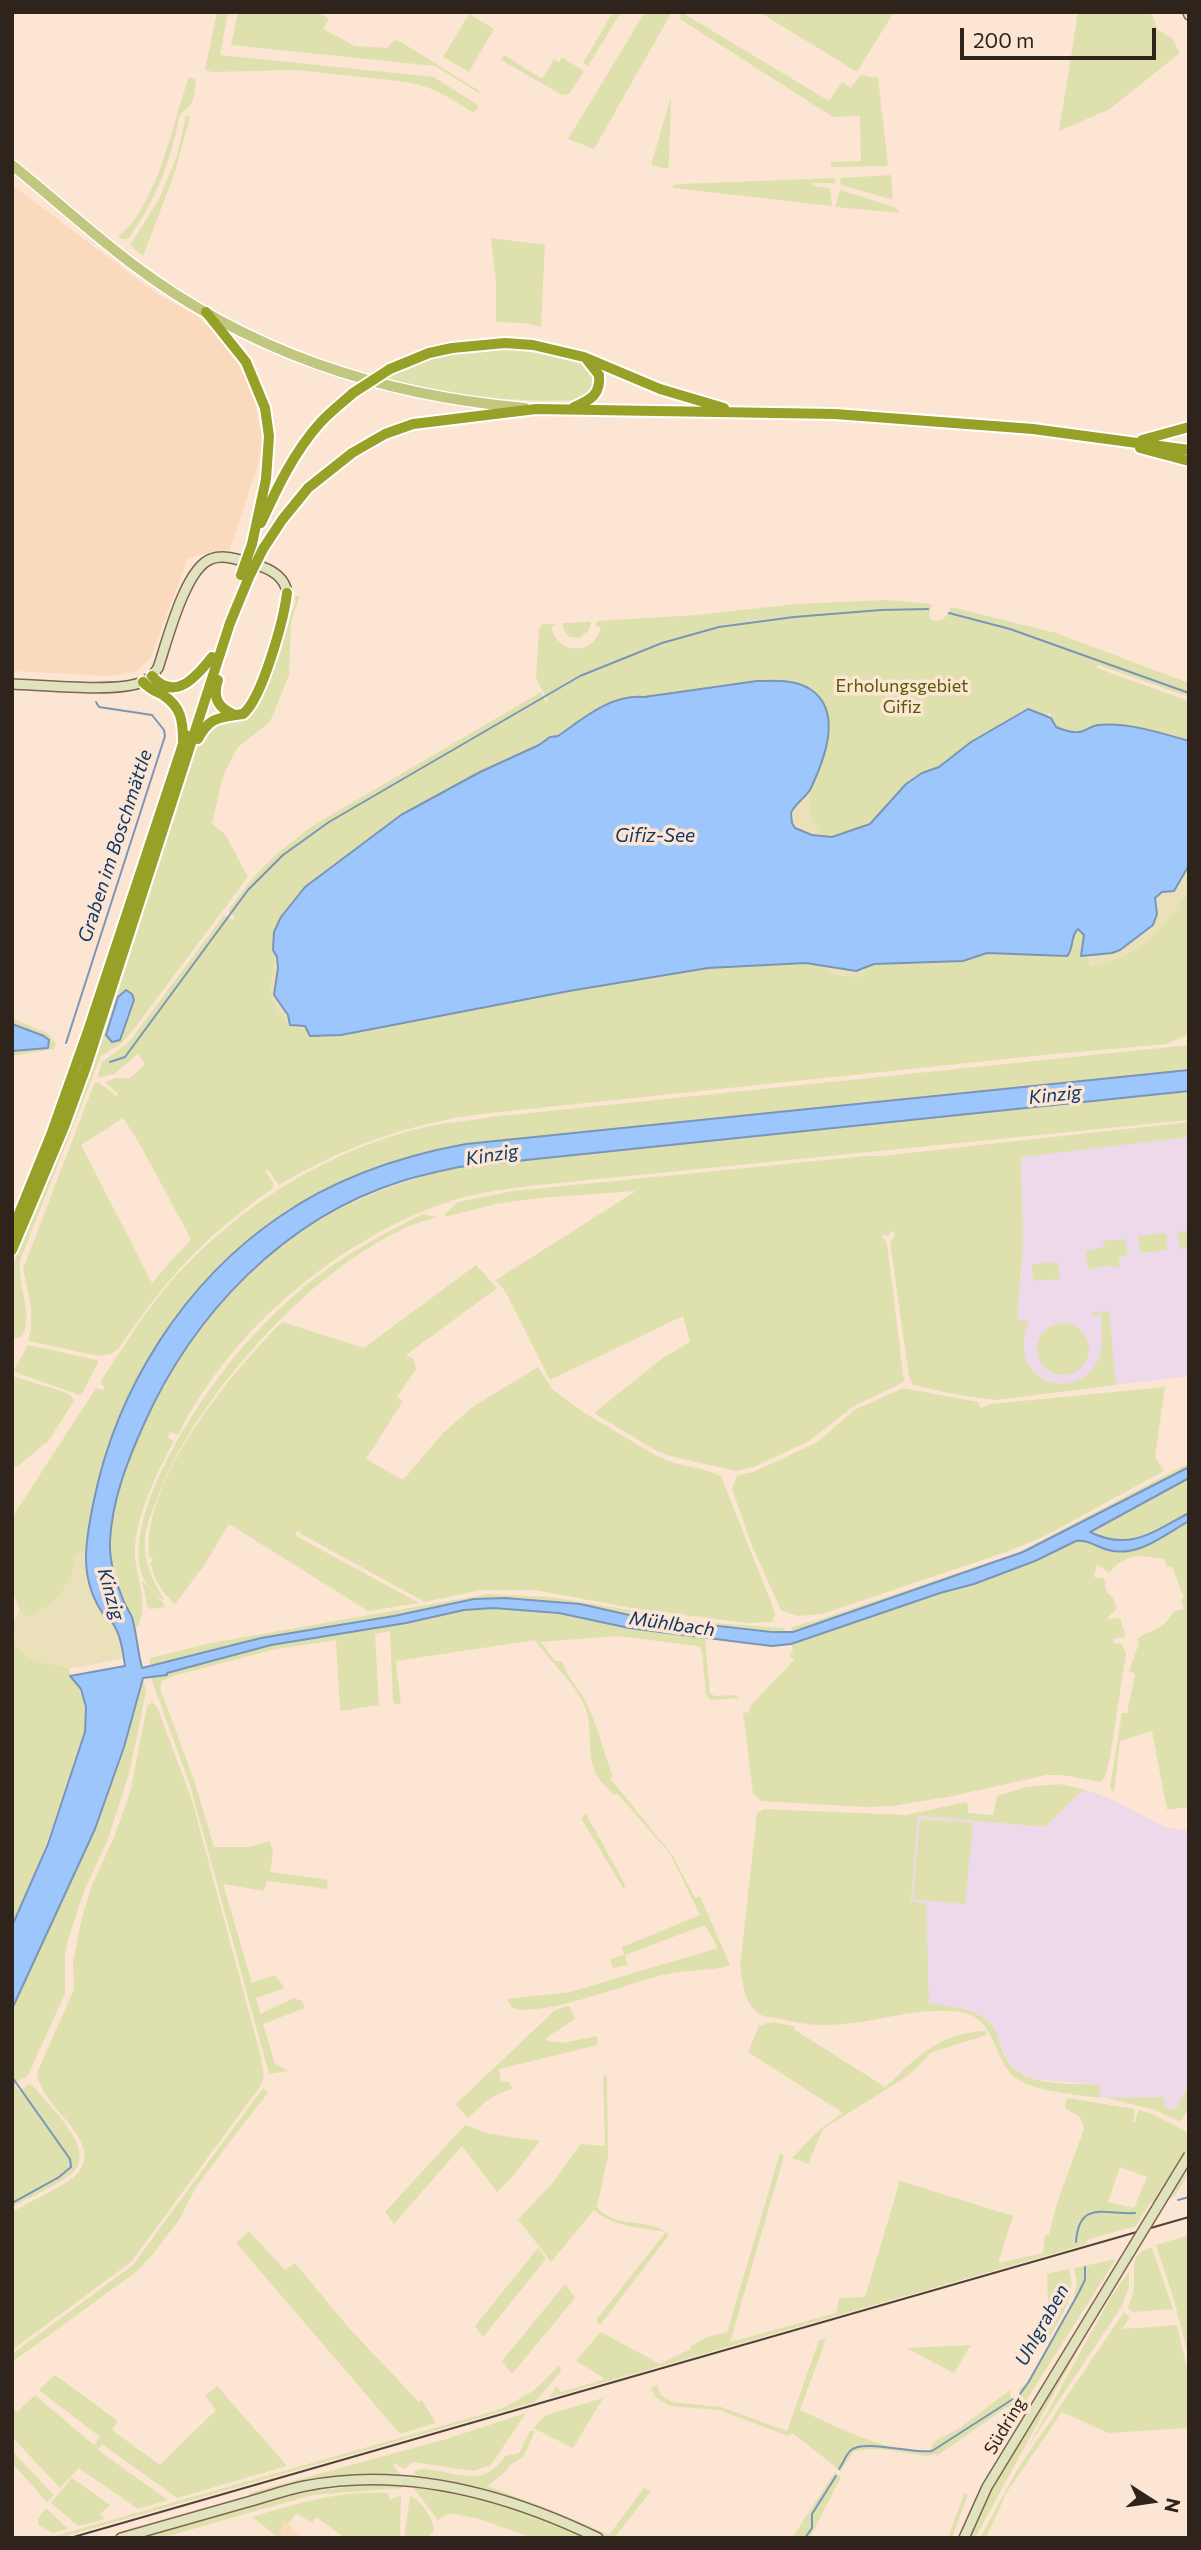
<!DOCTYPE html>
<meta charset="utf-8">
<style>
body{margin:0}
#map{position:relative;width:1201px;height:2550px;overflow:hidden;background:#fce6d3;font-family:Commissioner,sans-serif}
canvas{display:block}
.frame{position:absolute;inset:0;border:14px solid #2e241b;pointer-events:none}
.north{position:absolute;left:1117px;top:2466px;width:70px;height:70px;-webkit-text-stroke:5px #fce6d3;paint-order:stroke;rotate:102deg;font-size:19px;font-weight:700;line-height:28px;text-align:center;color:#2e241b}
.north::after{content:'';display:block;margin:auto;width:24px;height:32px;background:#2e241b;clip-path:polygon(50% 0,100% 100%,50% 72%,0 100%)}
.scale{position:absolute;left:960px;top:28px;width:196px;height:32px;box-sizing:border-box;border:4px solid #2e241b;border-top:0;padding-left:9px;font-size:21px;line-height:24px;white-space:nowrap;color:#2e241b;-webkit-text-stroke:5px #fce6d3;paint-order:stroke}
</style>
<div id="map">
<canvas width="1201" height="2550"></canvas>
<div class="frame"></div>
<div class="north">N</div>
<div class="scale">200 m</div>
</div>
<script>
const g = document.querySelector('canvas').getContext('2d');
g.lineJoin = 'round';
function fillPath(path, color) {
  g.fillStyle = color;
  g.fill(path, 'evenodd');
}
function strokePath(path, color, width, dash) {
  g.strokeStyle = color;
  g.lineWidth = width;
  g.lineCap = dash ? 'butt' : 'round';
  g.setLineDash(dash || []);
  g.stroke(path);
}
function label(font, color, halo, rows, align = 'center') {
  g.font = font + ' Commissioner,sans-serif';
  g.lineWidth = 7;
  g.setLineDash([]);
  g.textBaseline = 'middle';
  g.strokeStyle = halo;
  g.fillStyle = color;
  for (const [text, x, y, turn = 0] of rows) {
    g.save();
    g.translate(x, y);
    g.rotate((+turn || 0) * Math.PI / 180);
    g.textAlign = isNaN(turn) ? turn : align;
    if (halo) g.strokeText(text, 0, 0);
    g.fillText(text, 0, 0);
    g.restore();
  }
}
const built = new Path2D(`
 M12 185 156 293 198 317 227 344 254 393 263 448 230 550 215 551 188 558 150 659 135 672 110 676 12 671Z
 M286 2522 304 2538H279Z`);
const education = new Path2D(`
 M1189 1137V1376L1040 1394 1023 1367 1017 1321 1023 1243 1021 1156Z
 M1084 1789 1113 1800 1165 1827 1189 1831V2085L1175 2110 1164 2107 1161 2097 1138 2099 1099 2098V2085L1034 2079 1020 2073 1009 2063 992 2025 978 2014 961 2009 929 2003 927 1999 926 1904 911 1902 918 1816 1045 1827Z`);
const green = new Path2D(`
 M217 12H228L220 55 434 77 479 106 474 113C446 96 434 86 399 81L295 70 212 72 205 70Z
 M238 12H317L329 19 323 29 355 46 387 48 394 40 401 42 481 92 479 93 435 66 231 45Z
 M613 12H621L588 66 583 63Z
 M645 12H672L594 149 568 139Z
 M681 12 829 101 842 82 851 88 860 75 878 78 888 166 831 167V162L861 161 860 116 833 117 680 19Z
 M759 12H894L857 72Z
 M1078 12H1151L1158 30 1172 38 1180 53 1110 109 1059 131Z
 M469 14 494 29 469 72 443 57Z
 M504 55 542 79 554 59 559 62 562 57 584 71 569 94 562 95 501 60Z
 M189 77 196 80C195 87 195 95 192 102 189 109 181 110 179 119 170 163 155 202 128 239H122L118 236C157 209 173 121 189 77Z
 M671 97 669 163 668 169 651 165Z
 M186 116 190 117 175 172 143 256 130 245 158 201 177 156Z
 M891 175 893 200 841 185 840 183 841 178Z
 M835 178V183H812L813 186 830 188 832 206 673 188V185L681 184Z
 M840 190 894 207 901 213 835 207Z
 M491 238 545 245 541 327 524 323 496 322V283Z
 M495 348C528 349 566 350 594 370L597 387 583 400 542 401 468 397 386 379C423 359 454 351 495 348Z
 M295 596H300L291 622 289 675 270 722 237 748 222 779 212 824 225 834 248 877 137 1025 122 1043 101 1056 21 1258C15 1284 37 1319 20 1338L12 1337V1266L56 1160 98 1047 162 848 169 834C178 807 193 738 215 723 225 716 241 721 252 713L295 604Z
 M887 600 932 604 929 616 931 620C943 623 946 617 951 607L1056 633 1189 683V697L1098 665 1097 668 1189 701 1187 741C1164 731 1125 723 1099 725 1093 726 1089 729 1083 731 1075 733 1064 730 1056 727L1050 713 939 767 922 773 906 784 870 824 832 837H822L792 824 809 792 829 734 757 681 643 697C611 694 584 718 558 736L550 737 539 745 480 772 401 815 305 887 277 957 276 1001 288 1015 290 1025C306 1025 324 1032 341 1035L569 991 708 968 806 963 856 971 874 964 963 961 987 953 1067 956 1074 933 1078 929 1084 935 1081 956H1088L1090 966C1144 955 1158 932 1188 891L1189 1034 1167 1044 1044 1055 481 1114C408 1124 343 1147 279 1185L268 1170 265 1171 274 1184 272 1189C203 1237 166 1279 119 1348L111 1354 99 1356 28 1341 31 1329V1306L23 1269 94 1084 98 1082 116 1096 118 1094 105 1082 115 1078H130L145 1064 138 1054 114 1074 97 1078 102 1062 129 1042 224 915 233 920 235 917 228 911C255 872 275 853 314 825L541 692 546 702 548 701 536 678 539 629 543 624H555L551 627C558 655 593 656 601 628L596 626 597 621 696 615 796 604ZM123 1118 138 1141 191 1239 152 1283 81 1145Z
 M591 622 589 630 579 638 569 637 563 628V623Z
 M12 1018 49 1034 56 1044 54 1049 12 1056Z
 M1189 1045V1070L466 1144C411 1154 361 1171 311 1199 301 1205 289 1210 279 1217 194 1277 129 1369 101 1469 93 1498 89 1528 86 1558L81 1552 75 1556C74 1561 74 1568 73 1573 68 1590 44 1613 27 1617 5 1601 12 1546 12 1522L15 1513 96 1388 103 1390 104 1387 100 1382C124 1347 146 1309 174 1278 240 1206 323 1153 417 1129 441 1123 467 1121 491 1117Z
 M1189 1091V1120L529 1186C501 1190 472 1193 445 1203 337 1240 229 1332 178 1435L170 1432 168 1437 174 1441C157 1473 138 1510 135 1547 133 1574 153 1607 135 1630 131 1608 115 1589 111 1566 103 1524 121 1476 137 1438 203 1290 299 1203 459 1167Z
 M1189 1122V1137L1021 1157 1023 1243 1017 1320H1029C1005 1381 1073 1405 1097 1362 1104 1350 1102 1327 1101 1315H1092V1312L1109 1311 1116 1385 996 1400 958 1395 913 1385 909 1377 890 1242 895 1235 893 1231 890 1232 889 1236 882 1235V1237L887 1243 904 1382 854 1406 809 1441 754 1467 736 1471 670 1456 653 1449 594 1413 663 1358 690 1342 683 1316 550 1380 505 1291 496 1280 636 1191 539 1198 496 1204 445 1217V1214L458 1202 513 1191 865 1156H882Z
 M423 1214 437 1217C330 1245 200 1390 160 1491 155 1505 147 1521 145 1536 143 1560 152 1581 165 1601 97 1564 179 1433 208 1392 235 1353 268 1317 305 1286 341 1257 381 1234 423 1214Z
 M1189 1230V1248L1180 1249 1177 1232Z
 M1166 1233 1167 1250 1140 1253 1138 1236Z
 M1125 1239 1128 1255 1119 1257V1267L1113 1268 1112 1265 1088 1269 1085 1251 1104 1247 1103 1241Z
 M1058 1262 1060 1279 1033 1281 1032 1264Z
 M476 1265 497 1288 406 1355 414 1359 416 1369 397 1397 403 1401 366 1459 403 1480 443 1433 474 1406 538 1367 552 1389 583 1412 655 1455 674 1463 705 1470 721 1476 771 1602 775 1614 772 1622 747 1623 637 1609 535 1590H480L425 1602 301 1534 299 1531 296 1532V1536L419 1603 368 1611 229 1524 203 1567 175 1604C162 1593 155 1580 150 1563L153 1560 152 1557H149C142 1479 230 1374 282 1322L364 1348Z
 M1037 1349a26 26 0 1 1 52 0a26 26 0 1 1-52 0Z
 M28 1345 97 1360 98 1363 83 1392 79 1395 15 1372 14 1370Z
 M12 1376 65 1392 72 1397 74 1401 47 1443 43 1445 17 1467 12 1464Z
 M1165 1387 1155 1457 1164 1471 1045 1536 1006 1552 822 1614 797 1616 781 1610 752 1546 732 1489 737 1475 753 1472 818 1442 854 1410 903 1388 978 1402 981 1408 990 1404Z
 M1189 1463V1467L1023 1552 791 1632 792 1627 795 1626 821 1619 1019 1552Z
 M1189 1478V1513C1152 1532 1131 1551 1089 1531L1118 1518Z
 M1189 1521V1807L1167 1810 1152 1731 1120 1741 1114 1793 1110 1787 1122 1713H1127L1135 1674 1129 1671 1139 1643 1137 1639C1153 1628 1163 1631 1173 1612L1184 1609 1181 1600 1184 1598 1172 1566 1167 1567 1164 1559C1139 1555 1126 1552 1109 1573L1097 1564 1094 1577 1104 1578 1107 1592 1113 1598 1117 1608 1107 1619 1120 1618 1126 1637 1113 1639 1114 1643 1122 1644 1126 1653 1110 1758 1106 1774 1101 1782 1062 1775H1047L948 1797 892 1806 865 1807 761 1801 753 1793 743 1712 748 1713 751 1705 794 1660 789 1656 793 1650 791 1644 940 1593 974 1584 1035 1561 1076 1541C1087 1539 1097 1547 1108 1550 1138 1558 1164 1535 1189 1521Z
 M142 1581 164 1604 165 1607 151 1609 148 1608Z
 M488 1594 550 1597 703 1622 783 1628 786 1632 638 1617 580 1604 505 1598 474 1599 394 1616 261 1638 150 1666V1658L211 1643Z
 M493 1608 559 1613 629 1628 705 1638 710 1693 715 1696 735 1695 739 1698 711 1700 706 1695 702 1652 700 1647 697 1646 617 1636 541 1642 555 1661H562C568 1680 579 1687 587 1704 598 1727 604 1753 613 1777L610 1778 673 1856 695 1898 700 1896 730 1965C715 1971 685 1970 667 1974 631 1981 541 2020 511 2007L507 1999 570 1992 718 1948 705 1925 625 1955 628 1965 613 1968 610 1959 624 1955 622 1947 700 1915 670 1854 617 1793 614 1795C607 1787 597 1779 594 1769 586 1749 594 1728 584 1705 574 1681 550 1663 535 1640L396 1661 401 1705 393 1703 390 1631 375 1634 379 1705 340 1711 336 1640 272 1650 173 1676 162 1681 160 1688 195 1783 214 1847H249L270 1841 273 1853 270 1872 328 1880 327 1889 267 1881 264 1891 223 1884 252 1983 275 1975 285 1988 256 1998 260 2014 294 1998 302 2001 305 2008 263 2024 275 2064 288 2071 269 2074 190 1785 151 1678 271 1645 406 1623 464 1610Z
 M12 1633C20 1661 43 1661 68 1668 72 1682 84 1691 86 1707 89 1732 76 1761 68 1785 51 1833 32 1879 12 1926Z
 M143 1677 146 1692 129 1774 107 1842 84 1891 68 1940 65 1956V1994L27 2077 18 2081 15 2086 19 2091 29 2084 34 2087C48 2105 95 2147 75 2170 64 2183 28 2198 12 2207V2009L95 1829 124 1747Z
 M152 1702 157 1707 192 1800 261 2057 264 2077 259 2088 131 2262 12 2350V2212C31 2201 52 2192 70 2180 116 2146 39 2108 37 2073L74 1989 73 1962 82 1917 92 1885 115 1835 131 1789 147 1706Z
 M1059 1784 1084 1789 1045 1827 918 1816 911 1901 926 1903 929 2003C950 2007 974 2007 990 2023 1002 2036 999 2059 1020 2073 1041 2086 1075 2083 1100 2085L1099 2098C1077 2094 1034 2092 1016 2078 992 2060 997 2017 960 2012 913 2006 869 2026 822 2025 808 2025 794 2022 780 2019 772 2018 761 2017 755 2011 744 2000 742 1980 740 1966L757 1813 764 1809 906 1815 966 1802 968 1804V1813L993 1815 997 1796 1026 1787Z
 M586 1814 626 1886 623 1888 581 1818Z
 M920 1819 973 1823 965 1904 913 1899Z
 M569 2006 575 2019 546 2038 547 2041 562 2043 597 2036 598 2045 499 2069 501 2082 509 2081 513 2089C493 2094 481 2104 468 2119L456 2104 555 2010Z
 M772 2022 794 2026 795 2030 885 2087C895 2080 901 2071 910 2064 932 2044 955 2032 985 2031L987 2035 932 2052 909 2075 823 2129 808 2164 792 2158 820 2129 843 2113 748 2052 759 2026Z
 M607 2075 608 2156 597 2207C614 2230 651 2216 669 2235L600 2325 596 2320 666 2232C641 2228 613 2227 594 2210L551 2262 518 2219 550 2186 581 2144 605 2146 603 2076Z
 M1189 2085V2108L1180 2122 1153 2109 1105 2098 1161 2097 1164 2099V2107L1175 2110Z
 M263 2088 268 2093 241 2127 196 2187 179 2220 153 2254 136 2272 12 2362V2354L132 2266Z
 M1068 2098 1135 2109 1133 2122H1135L1138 2110 1153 2114 1189 2133V2172L1174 2197 1150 2203 1136 2226 1087 2240V2244L549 2398 556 2386 561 2392 605 2379 576 2361 601 2332 660 2364 691 2349 690 2347C703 2338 712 2334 727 2333L780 2153 784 2156 730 2342 836 2313 839 2298 865 2297 899 2184 897 2180 1013 2216 998 2263 1043 2253 1045 2235H1049L1057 2203 1084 2129 1080 2117 1065 2108V2103ZM1120 2167 1147 2177 1134 2208 1108 2202Z
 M465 2125 490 2134 540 2141 514 2175 497 2192 462 2146 394 2224 385 2212Z
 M249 2231 285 2270 295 2263 349 2328 419 2402 422 2400 436 2423 400 2434 236 2243Z
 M1189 2235V2359L1174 2300 1156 2245Z
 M538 2248 546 2259 483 2337 475 2326Z
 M1148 2248H1152L1173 2309 1133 2312 1128 2308C1131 2300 1134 2292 1134 2284 1135 2267 1129 2257 1148 2248Z
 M1116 2259 1024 2404H1022L1019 2390 1030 2378 1073 2301 1077 2283 1074 2268Z
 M1069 2269C1077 2296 1062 2315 1049 2338L1047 2274Z
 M1129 2271V2287L1122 2306 1029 2445 1111 2297Z
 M565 2284 575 2298 512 2374 502 2361Z
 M1108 2295 975 2538H970L999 2476Z
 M1124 2312 1130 2317 1122 2329 1177 2325 1189 2377V2428L1108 2433 1062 2412 1007 2492 986 2538H980L1017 2470Z
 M826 2339 800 2410C839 2428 884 2452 929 2451L935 2441 960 2428 1010 2390 1012 2407 1005 2408 937 2456 935 2454 926 2456 890 2450 867 2449 853 2452 841 2471 792 2433 788 2436 719 2410 671 2406 657 2398 650 2388 657 2385 661 2395 672 2402 721 2407 787 2431 819 2340Z
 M971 2345 954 2373 906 2348Z
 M559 2366 561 2368 560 2373 535 2402 59 2538H48L494 2411 507 2406 533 2391Z
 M55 2375 118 2421 112 2430 160 2465 216 2410 205 2396 217 2386 287 2466 177 2498 102 2444 98 2450 168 2500 138 2509 79 2468 60 2488 12 2437V2408L17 2412 35 2395 94 2445 100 2437 39 2390Z
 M603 2398 573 2448 533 2428 546 2415Z
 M526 2413 491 2465 473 2471 413 2462 404 2469 395 2463 393 2466 401 2475C349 2474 300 2483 250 2497L249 2493 446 2439Z
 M530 2431H535L524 2456 510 2465 503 2474 487 2486 559 2513 609 2535 644 2488 651 2491 614 2538H605C544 2510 481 2486 415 2475V2471L421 2469C455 2470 482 2491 505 2456L519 2453Z
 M12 2451 54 2495 47 2502 12 2463Z
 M835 2472 841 2477 810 2538H792Z
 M72 2478 110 2505 100 2514 105 2519 78 2526 51 2503Z
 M374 2483H402V2488L312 2495 161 2538H138L293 2494Z
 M412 2486C472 2495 530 2511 585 2538H533L479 2519 450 2513 438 2520Z
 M388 2493 390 2500 401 2495 400 2538H345L316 2517 312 2523 296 2513 288 2524 285 2522 279 2538 252 2517C295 2504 342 2490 388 2493Z
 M964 2493 968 2495 952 2538H948Z
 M410 2496C422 2502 434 2518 434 2531L428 2538H404Z
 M46 2508 68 2529 53 2533 38 2525V2519Z`);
const sand = new Path2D(`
 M809 792 811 815 822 837C812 836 798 833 792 824L793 809Z
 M1189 865V891L1162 928 1141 947 1107 963 1090 966 1088 956 1120 950 1153 925 1156 908 1155 898 1162 892C1178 892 1182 878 1189 865Z
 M277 957 276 1001 294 1025C299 1024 303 1023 307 1028L304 1030 287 1025C283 1015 273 1006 271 996 269 985 274 972 274 961Z
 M828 966 856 971 865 968 864 977 841 976 827 972Z
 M81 1552 86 1558 88 1579 100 1610 113 1623 120 1639 124 1658C106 1661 88 1667 70 1668 66 1668 37 1662 33 1660 14 1652 7 1625 20 1610L27 1617C44 1613 68 1590 73 1573 74 1568 74 1561 74 1556Z`);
const water = new Path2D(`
 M757 681C774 681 795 679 810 689 844 711 824 760 811 788 806 798 795 803 791 813L792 823 795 828 812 835 832 837 870 824 906 784 922 773 939 767 971 742 1028 709 1051 718 1056 727C1063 730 1075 734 1083 731 1088 729 1091 726 1098 725 1128 722 1161 733 1189 741V865L1174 891 1162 892 1155 898 1157 914 1153 925 1120 950 1112 953 1081 956 1084 935 1078 929C1070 936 1074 949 1067 956L987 953 963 961 874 964 856 971 806 963 708 968 569 991 341 1035 310 1036 305 1026 290 1025 288 1015 274 995 278 968 277 957 273 950 274 932 281 917 305 887 401 815 480 772 539 745 550 737 558 736C584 718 611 694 644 697Z
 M126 990 132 994 134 1000 120 1040 112 1042 106 1035 118 997Z
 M12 1024 44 1036 49 1040 48 1048 12 1051Z
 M1189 1070V1091L459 1167C440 1171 421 1175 402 1181 284 1218 193 1314 144 1424 127 1462 112 1500 110 1541 109 1563 116 1582 124 1602 127 1609 132 1615 133 1621 137 1637 138 1653 142 1668L261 1638 394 1616 474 1599 505 1598 580 1604 638 1617 772 1632H793L1023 1552 1189 1467V1478L1090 1532C1130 1552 1154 1531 1189 1513V1521C1164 1535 1138 1558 1108 1550 1097 1547 1087 1539 1076 1541L1035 1561 974 1584 940 1593 791 1644 772 1646 747 1643 629 1628 559 1613 493 1608 464 1610 406 1623 271 1645 167 1673V1675L143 1678 124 1747 95 1829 12 2009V1926L48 1844 85 1732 86 1707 81 1689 70 1676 125 1666C123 1652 121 1637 114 1625 110 1619 103 1615 100 1609 91 1594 86 1575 86 1558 86 1539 90 1519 94 1500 117 1388 184 1282 279 1217 335 1178 400 1156 466 1144Z`);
const stream = new Path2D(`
 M949 613 1010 629 1189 693
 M66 1043 165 736 164 730 152 715 99 707 96 702
 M110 1062 125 1057 248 890 283 855 329 822 580 676 662 643 719 627 794 617 881 610 928 609
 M12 2077 70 2159 71 2167 59 2177 12 2203
 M1178 2200 1189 2197
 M1076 2242C1079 2199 1106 2215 1135 2213
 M1020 2394 1028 2383 1078 2294 1085 2280V2267
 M839 2469C843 2464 846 2454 851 2450 864 2439 912 2454 932 2451L1013 2399
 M805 2538 812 2528V2514L836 2476`);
const secondary = new Path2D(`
 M1188 12 1189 15
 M12 684C42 685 118 693 142 682 150 679 154 674 158 668 167 642 185 568 211 559 224 554 240 560 253 564 269 568 285 576 287 593
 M121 2538C162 2526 203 2515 244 2503 264 2498 284 2490 305 2486 406 2466 507 2494 598 2538
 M964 2538 987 2487 1105 2293`);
const primary = new Path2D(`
 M12 165C52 197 90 232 131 263 248 352 380 395 525 408`);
const highway = new Path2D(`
 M206 312 246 362 265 408 269 436 266 479 252 544
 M390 369 429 353 452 348 505 343 533 345 584 357 660 389 724 408
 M574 407C591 400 601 394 599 375L587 360
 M1142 440 1189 427
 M1140 448 1189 461
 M261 523C277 488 294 452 320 423 330 412 342 403 353 393
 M263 549 282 520 308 488 352 453 385 434 413 424 536 409 835 414 1033 429 1189 450
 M152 676C175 703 197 676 212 657
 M218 680C212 698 218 708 235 715
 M143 682C149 689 155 691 163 695 181 707 183 720 183 741
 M198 739C210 716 219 718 243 714 262 699 284 619 287 593
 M12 1231 51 1135 88 1031 186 735
 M12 1250 64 1127 86 1067 230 623 249 577`);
const rail = new Path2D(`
 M70 2538 1189 2217`);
const secondaryBridge = new Path2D(`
 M1105 2293 1189 2155`);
const highwayBridge = new Path2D(`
 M353 393 390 369
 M241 575 252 544
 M249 577 263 549`);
const parkNames = [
 ["Erholungsgebiet",902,686],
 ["Gifiz",902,707]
];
const streetNames = [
 ["Südring",1005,2426,-59]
];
const waterNames = [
 ["Gifiz-See",655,836],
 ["Graben im Boschmättle",115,846,-72],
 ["Kinzig",1055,1095,-6],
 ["Kinzig",492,1155,-9],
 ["Kinzig",111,1594,74],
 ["Mühlbach",672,1624,8],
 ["Uhlgraben",1042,2325,-61]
];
fillPath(built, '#fbd9bc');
fillPath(education, '#edd9e9');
fillPath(green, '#dee1ad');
fillPath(sand, '#eae1bb');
fillPath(water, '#9cc6fc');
strokePath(water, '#7b95b8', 2);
strokePath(stream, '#7b95b8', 2);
strokePath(secondary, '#7e6651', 12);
strokePath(primary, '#fff', 13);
strokePath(highway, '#fff', 14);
strokePath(secondary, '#e0e3be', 9);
strokePath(primary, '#c1c77e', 10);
strokePath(highway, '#97a128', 10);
strokePath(rail, '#4f4339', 2);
strokePath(secondaryBridge, '#7e6651', 12, []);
strokePath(highwayBridge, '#fff', 14, []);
strokePath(secondaryBridge, '#e0e3be', 9);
strokePath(highwayBridge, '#97a128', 10);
label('18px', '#585907', '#fce6d3', parkNames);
label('18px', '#2e241b', '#fce6d3', streetNames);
label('italic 19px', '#0f3868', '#fce6d3', waterNames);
</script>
